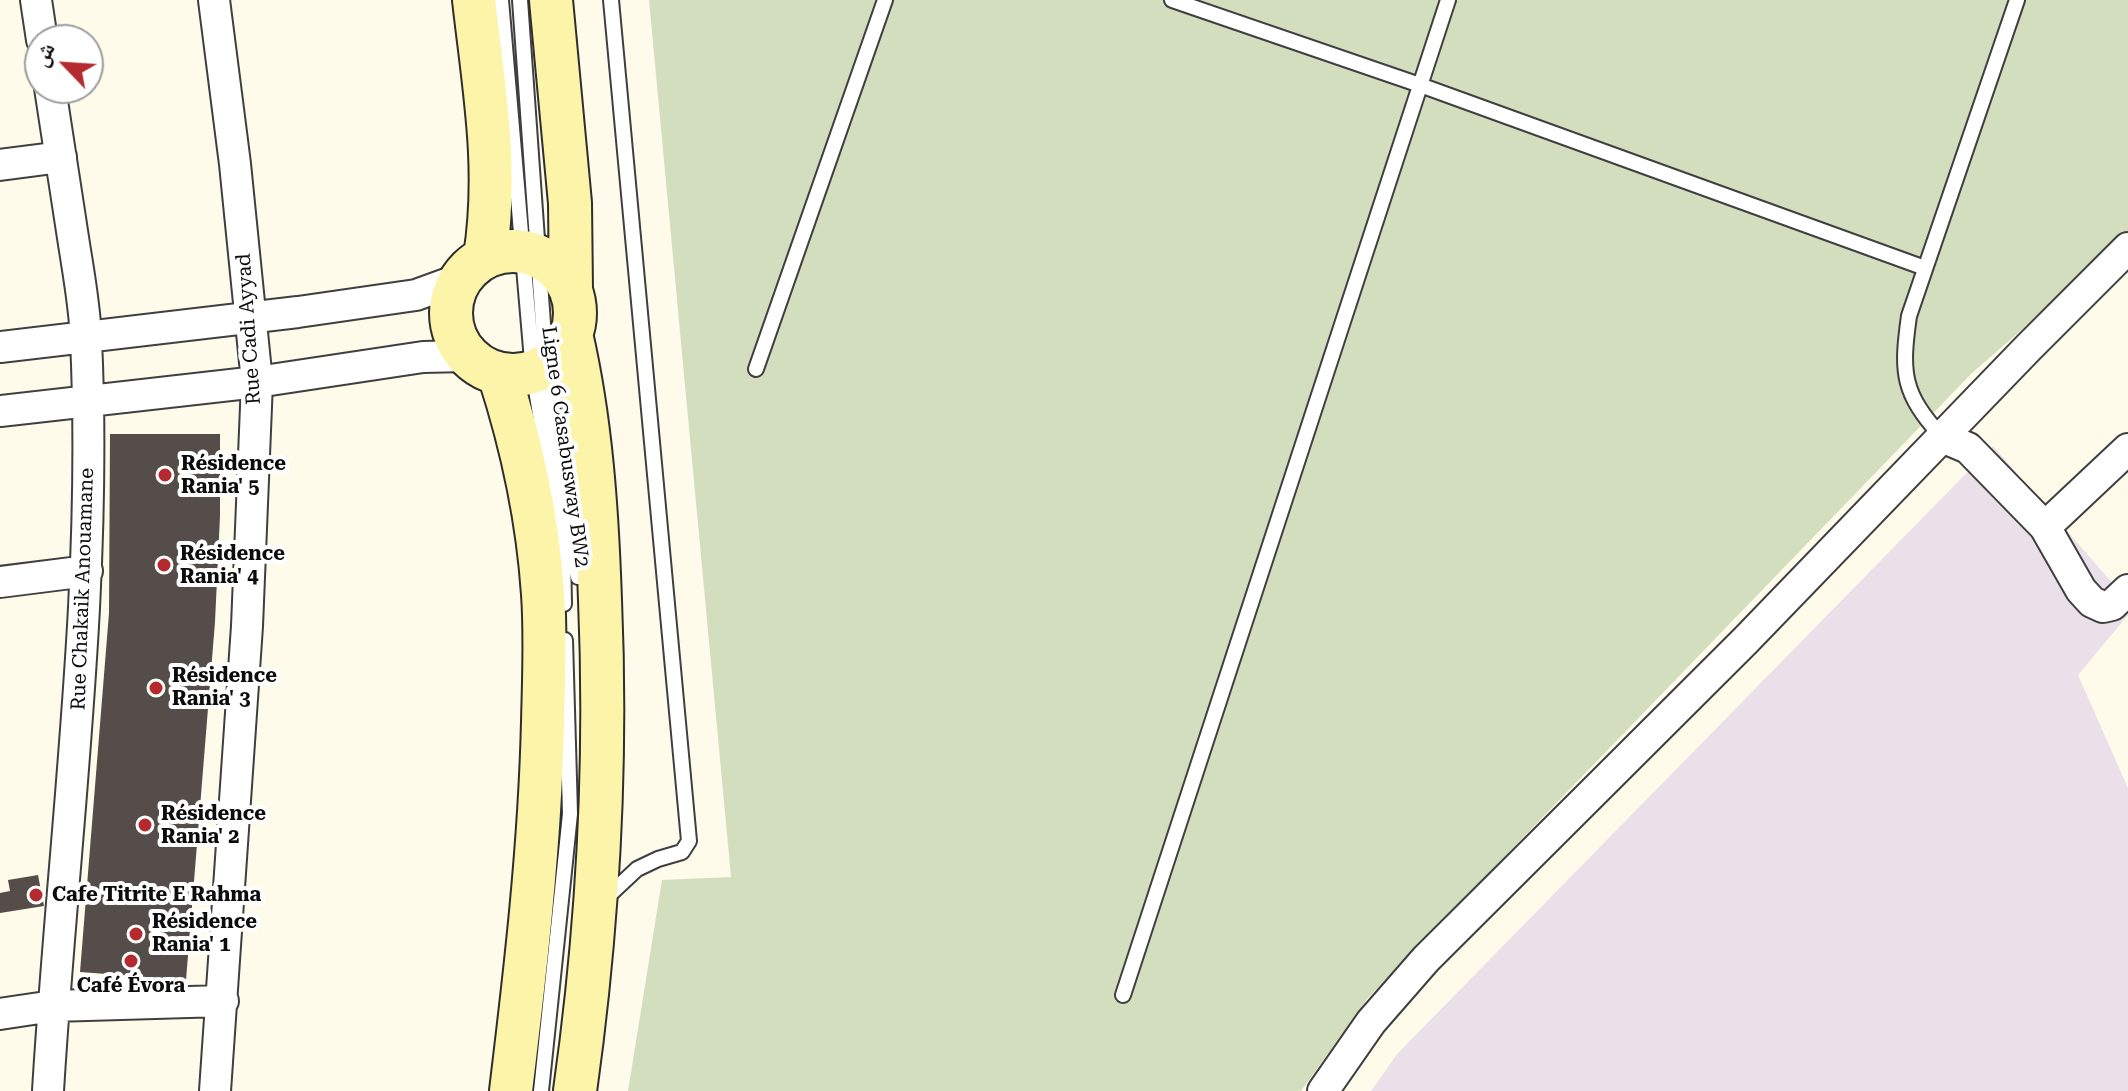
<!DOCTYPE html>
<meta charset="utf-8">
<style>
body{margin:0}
#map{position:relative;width:2128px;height:1091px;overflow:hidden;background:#fefbeb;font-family:"Roboto Serif","Noto Naskh Arabic",serif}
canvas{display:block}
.north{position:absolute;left:24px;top:24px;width:80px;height:80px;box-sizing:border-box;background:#fff;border:2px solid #9e9e9e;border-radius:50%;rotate:295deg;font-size:22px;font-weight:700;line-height:32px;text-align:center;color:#0c0c0c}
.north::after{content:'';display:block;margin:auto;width:28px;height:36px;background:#b52a2e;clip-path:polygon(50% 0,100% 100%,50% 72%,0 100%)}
</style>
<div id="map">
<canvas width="2128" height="1091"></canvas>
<div class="north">ش</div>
</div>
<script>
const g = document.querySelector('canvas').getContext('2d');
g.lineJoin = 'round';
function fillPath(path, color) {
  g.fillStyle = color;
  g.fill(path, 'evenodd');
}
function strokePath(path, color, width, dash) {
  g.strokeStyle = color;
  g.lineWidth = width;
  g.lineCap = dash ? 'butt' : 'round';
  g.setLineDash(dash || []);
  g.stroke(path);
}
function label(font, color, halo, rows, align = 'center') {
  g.font = font + ' "Roboto Serif",serif';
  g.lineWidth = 8;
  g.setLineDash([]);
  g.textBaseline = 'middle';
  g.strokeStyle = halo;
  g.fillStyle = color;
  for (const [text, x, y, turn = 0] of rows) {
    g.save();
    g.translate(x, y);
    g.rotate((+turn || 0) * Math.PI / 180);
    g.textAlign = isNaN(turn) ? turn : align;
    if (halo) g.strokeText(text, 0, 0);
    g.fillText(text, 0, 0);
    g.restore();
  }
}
const industrial = new Path2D(`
 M1993 446 2128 601V615L2078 675 2128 788V1091H1371L1398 1053Z`);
const cemetery = new Path2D(`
 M649 0H2128V237L1971 374 1367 999 1301 1091H628L662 880 731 877Z`);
const building = new Path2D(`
 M110 434H220V516L215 622 186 980 80 972 109 613Z
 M38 875 44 906 0 913V893L10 891 8 880Z`);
const service = new Path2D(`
 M501 0 533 372 563 552 564 604
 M520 0 546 366 578 577
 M1172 0 1420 85 1925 268
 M756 369 885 0
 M1942 437C1902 393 1901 373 1909 316L2017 0
 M605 899 637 869 658 859 682 852 689 841 611 0
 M1123 995 1448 0
 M541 1091 570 814 565 640`);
const minor = new Path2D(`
 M36 0 42 40
 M214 0 235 164 257 382 247 626 215 1091
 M0 165 61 157
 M0 347 298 312 416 295 460 279
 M0 411 257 382 423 357 467 356
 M1942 437 1968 448 2045 527 2081 590 2092 602 2103 607 2112 605 2128 590
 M2045 527 2128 449
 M0 582 87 571
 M0 1014 53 1006 223 1001
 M48 1091C63 841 98 592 86 340 85 308 79 276 74 244 66 192 58 140 50 88
 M1323 1091 1371 1022 1426 959 1745 641 2028 348 2128 248`);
const secondary = new Path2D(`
 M474 0C484 88 499 168 485 257
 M551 0 570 203 571 290
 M451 313a62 62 0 1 1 124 0a62 62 0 1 1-124 0Z
 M571 334C591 421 597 511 600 600 607 765 598 928 575 1091
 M499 374C522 445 538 520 543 594 546 636 544 680 543 722 540 846 526 968 511 1091`);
const markers = [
 [165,475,8,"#b52a2e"],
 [164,565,8,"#b52a2e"],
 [156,688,8,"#b52a2e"],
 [145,825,8,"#b52a2e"],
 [36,895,8,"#b52a2e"],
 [136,934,8,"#b52a2e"],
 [131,961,8,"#b52a2e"]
];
const streetNames = [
 ["Rue Cadi Ayyad",249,329,-94],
 ["Ligne 6 Casabusway BW2",565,447,82],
 ["Rue Chakaik Anouamane",83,589,-88]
];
const poiNames = [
 ["Résidence",181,464],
 ["Rania' 5",181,487],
 ["Résidence",180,554],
 ["Rania' 4",180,577],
 ["Résidence",172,676],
 ["Rania' 3",172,699],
 ["Résidence",161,814],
 ["Rania' 2",161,837],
 ["Cafe Titrite E Rahma",52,895],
 ["Résidence",152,922],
 ["Rania' 1",152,945],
 ["Café Évora",131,986,"center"]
];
fillPath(industrial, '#e9e0ea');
fillPath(cemetery, '#d3debe');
fillPath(building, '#544d49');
strokePath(service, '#3f3f3f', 18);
strokePath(minor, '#3f3f3f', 34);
strokePath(secondary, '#2e2e2e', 46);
strokePath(service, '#fff', 14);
strokePath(minor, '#fff', 30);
strokePath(secondary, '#fcf4a9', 42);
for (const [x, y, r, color] of markers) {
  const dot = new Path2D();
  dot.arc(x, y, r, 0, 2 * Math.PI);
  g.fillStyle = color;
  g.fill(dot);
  strokePath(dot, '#fff', 3);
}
label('20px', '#0c0c0c', '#fff', streetNames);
label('bold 20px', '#0c0c0c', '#fff', poiNames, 'left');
</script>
